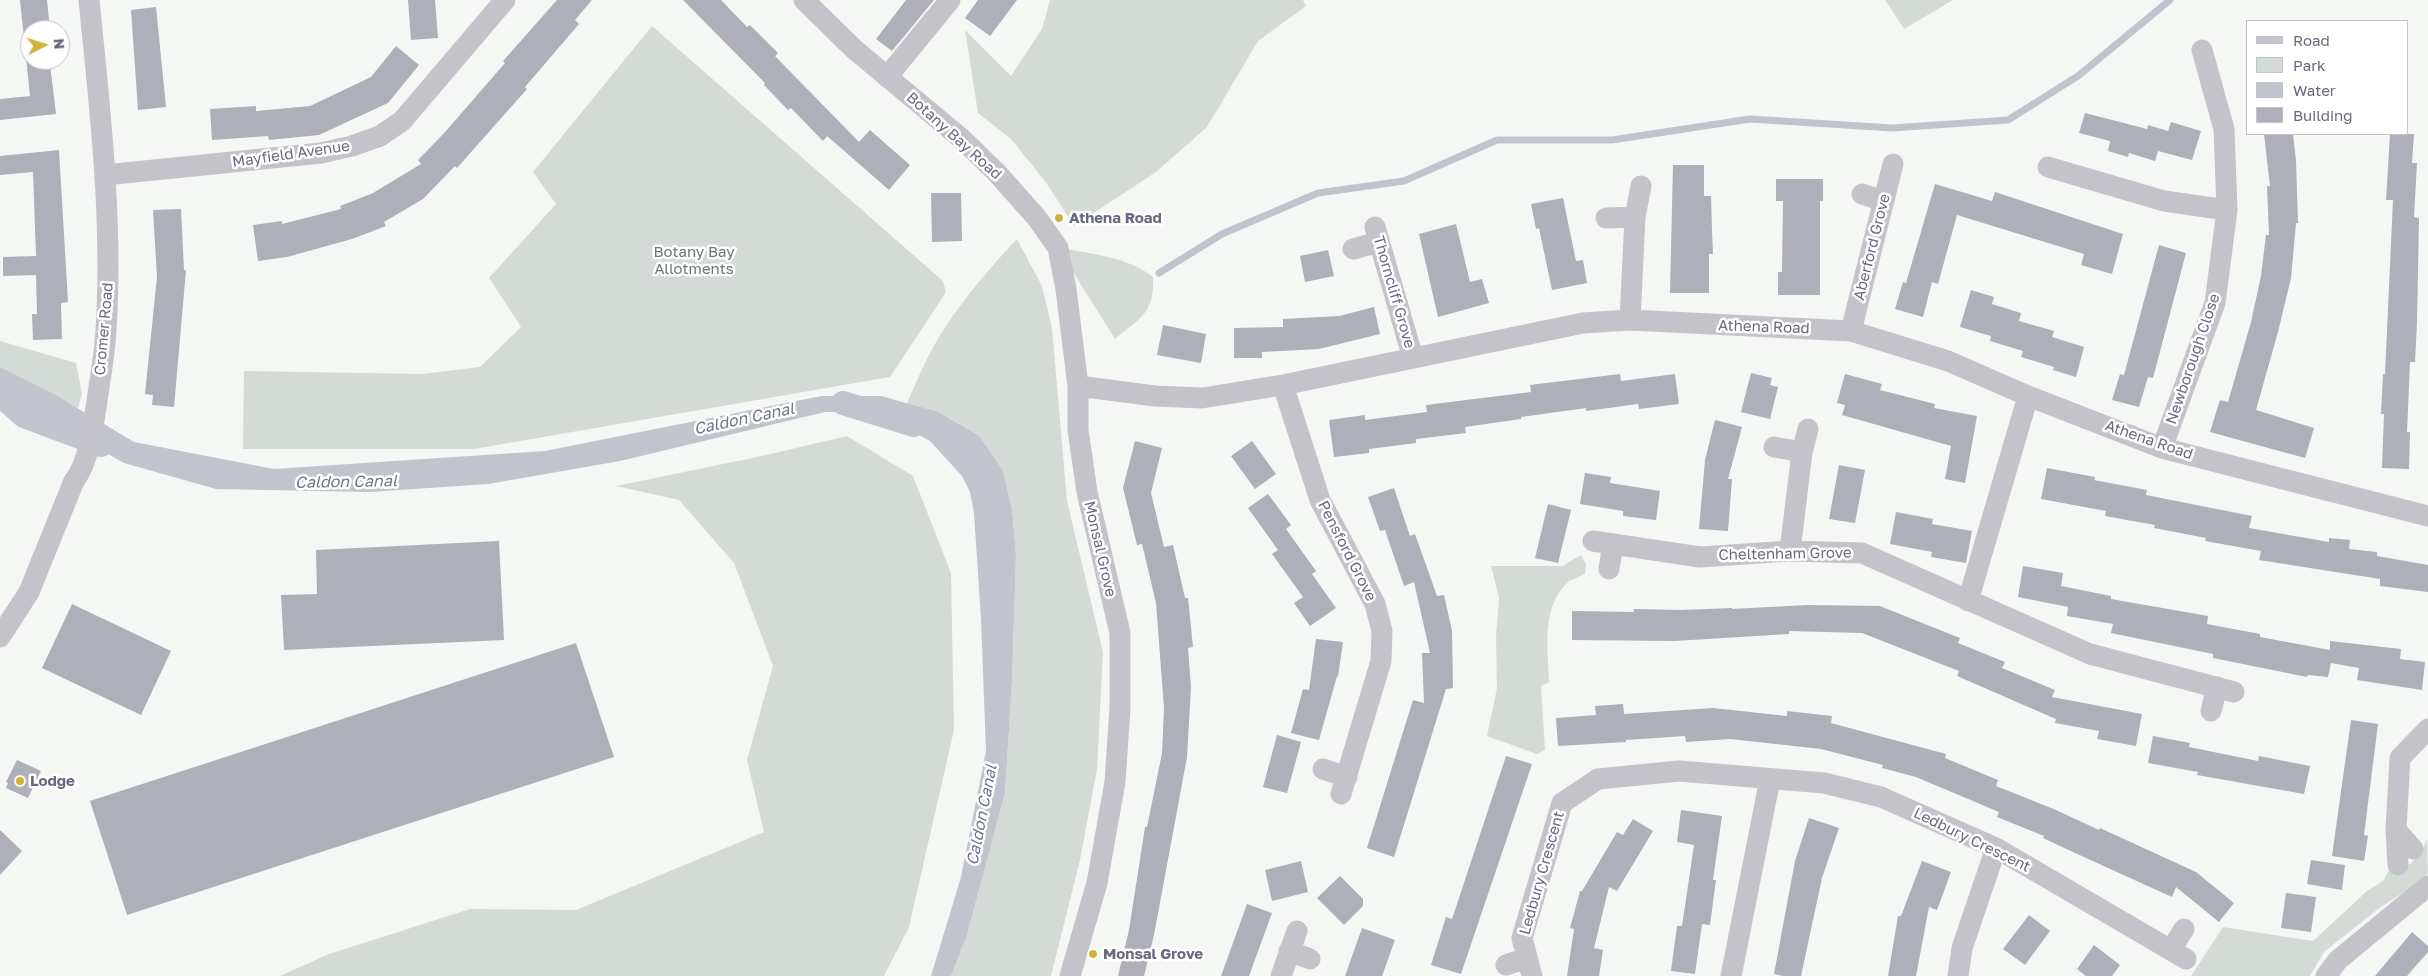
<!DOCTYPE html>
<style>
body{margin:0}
#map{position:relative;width:2428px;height:976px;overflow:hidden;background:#f5f7f4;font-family:"Golos Text",sans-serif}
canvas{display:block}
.legend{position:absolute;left:2246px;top:20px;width:162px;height:115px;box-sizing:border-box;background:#fff;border:1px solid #c3c3cd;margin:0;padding:6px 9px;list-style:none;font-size:15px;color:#696982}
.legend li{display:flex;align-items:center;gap:10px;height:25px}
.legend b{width:25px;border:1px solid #c3c3cd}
.north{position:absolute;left:20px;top:20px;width:50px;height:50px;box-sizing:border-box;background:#fff;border:1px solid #c3c3cd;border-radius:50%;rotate:85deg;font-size:14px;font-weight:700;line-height:20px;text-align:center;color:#696982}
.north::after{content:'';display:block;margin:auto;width:18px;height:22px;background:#d2b23a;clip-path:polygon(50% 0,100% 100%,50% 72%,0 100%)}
</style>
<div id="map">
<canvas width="2428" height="976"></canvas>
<ul class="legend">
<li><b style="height:6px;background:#c3c3c9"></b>Road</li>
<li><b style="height:14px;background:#d4dbd6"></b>Park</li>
<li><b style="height:14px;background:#c1c3cd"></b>Water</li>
<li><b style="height:14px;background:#aeafb9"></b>Building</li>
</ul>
<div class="north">N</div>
</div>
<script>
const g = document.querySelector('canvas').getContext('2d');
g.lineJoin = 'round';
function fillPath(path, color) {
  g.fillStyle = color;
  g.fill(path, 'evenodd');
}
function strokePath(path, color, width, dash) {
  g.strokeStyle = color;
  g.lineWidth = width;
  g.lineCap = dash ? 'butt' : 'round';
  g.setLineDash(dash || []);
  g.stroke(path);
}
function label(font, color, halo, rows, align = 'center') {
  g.font = font + ' "Golos Text",sans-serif';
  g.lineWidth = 5;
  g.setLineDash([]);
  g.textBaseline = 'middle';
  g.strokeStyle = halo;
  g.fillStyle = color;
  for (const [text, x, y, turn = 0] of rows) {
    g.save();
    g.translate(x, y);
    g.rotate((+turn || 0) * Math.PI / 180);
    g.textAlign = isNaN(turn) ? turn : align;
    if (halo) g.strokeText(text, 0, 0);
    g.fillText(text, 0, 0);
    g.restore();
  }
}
const green = new Path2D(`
 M1050 0H1303L1306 6 1258 41 1207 127 1156 172 1074 226 1045 181 1011 139 978 113 965 30 1011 76 1042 29Z
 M1885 0H1953L1904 29Z
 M652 26 943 281 946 292 890 377 474 449H243L244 371 422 374 480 367 521 327 489 278 556 204 533 172Z
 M1017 239 1042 286 1052 328 1067 501 1103 652 1097 769 1080 860 1051 976H951L967 935 1005 793 1012 680 1016 555 1012 509 1003 471 907 403C914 388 920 372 928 357 950 314 984 274 1017 239Z
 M1058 248C1088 253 1129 257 1153 277 1155 313 1140 318 1115 339Z
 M0 341 76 363 82 394 78 408 0 367Z
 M847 436 913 476 951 573 954 730 909 927 884 976H280L329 954 470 909 576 910 764 832 747 760 773 666 734 563 679 500 616 486 762 456Z
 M1581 555 1586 564 1585 574C1579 577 1571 579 1567 583 1541 608 1548 649 1549 682L1541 686 1545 750 1537 754 1487 736 1497 688 1496 637 1499 598 1491 566H1562Z
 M2427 839 2428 873 2412 887 2378 909 2324 952 2310 976H2191L2223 927 2313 941 2367 891 2383 881 2392 865 2410 864 2421 853Z`);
const water = new Path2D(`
 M0 367 54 394 134 442 274 469 545 451 821 396H881L938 412 979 436 1003 471 1012 509 1016 555 1012 680 1005 793 967 935 951 976H931L961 877 986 751 981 619 974 513 970 492 962 476 930 441 878 412H825L620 461 488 484 369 492 216 489 124 463 50 421 6 400H0Z`);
const stream = new Path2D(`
 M1159 273 1222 234 1318 193 1404 181 1497 140H1612L1750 119 1892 128 2008 120 2078 76 2170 0`);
const canal = new Path2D(`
 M0 398 6 400 24 416 101 445
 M843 403 914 425`);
const building = new Path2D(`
 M20 0H47L50 30H30V60H54V63L50 64 56 114 0 120V99L30 96Z
 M408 0H435L438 38 411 40Z
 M557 0H592L575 20 579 24 525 87 527 89 457 168 455 166 423 199 384 222 386 226 352 239 287 257 258 261 253 225 282 221V224L341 209 340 206 373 193 421 164 418 160 446 131 505 63 503 61Z
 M683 0H721L747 27 750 25 778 53 775 56 859 142 870 130 910 165 889 190 827 136 823 141 791 108 788 110 764 85 765 83Z
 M906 0H934L892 51 876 39Z
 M978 0H1017L990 36 965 18Z
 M156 7 166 107 138 110 131 10Z
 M396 46 419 65 388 103 319 135 269 140 268 136 212 140 210 109 256 106V111L310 106 371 77Z
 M2085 113 2147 129 2148 125 2168 131 2171 122 2201 131 2192 160 2158 151 2155 161 2129 153 2128 157 2108 151 2110 141 2079 133Z
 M2264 134H2293L2296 161 2298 223H2296L2291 278 2278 332 2256 410 2314 428 2305 458 2210 432 2220 400 2228 402 2251 322 2261 276 2266 235H2269L2267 186H2270Z
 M2390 134H2414L2412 163H2417L2414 217 2419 218 2417 323 2415 362H2410L2407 432H2410L2409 469 2382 468 2384 414H2381L2383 374H2385L2393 200H2386Z
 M59 150 68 302 61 303 62 339 33 340 32 314H37L36 275 3 276V257L36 256 33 172 0 175V156Z
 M1673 165H1704V196H1711L1712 230 1713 254H1709V293H1670Z
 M1776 179H1823V201H1820V295H1778V272H1782L1783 201H1776Z
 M1935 184 1992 201 1995 192 2123 234 2112 274 2081 265 2084 254 1957 215 1938 284 1932 282 1923 317 1895 309 1903 282 1906 283Z
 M931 193H961L962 241 932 242Z
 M1563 198 1576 261 1583 260 1587 283 1552 290 1539 228 1536 229 1531 204Z
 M181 209 184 270H186L174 407 152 405 153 395 145 394 157 277 153 210Z
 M1456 224 1470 282 1482 279 1489 303 1438 317 1419 234Z
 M2159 245 2186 253 2153 378 2148 377 2139 407 2112 400 2120 374 2124 375Z
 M1328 250 1334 276 1305 282 1300 256Z
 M1971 290 1994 297 1992 304 2021 313 2019 321 2054 331 2052 337 2084 347 2076 377 2053 370 2054 367 2021 357 2023 351 1990 341 1991 336 1960 327Z
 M1374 307 1380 334 1319 349 1262 352V358H1234V328L1283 327V319L1339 316Z
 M1163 325 1206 334 1201 363 1157 355Z
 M1751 373 1772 378 1770 385 1778 387 1770 419 1741 412Z
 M1620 374 1621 381 1675 374 1679 404 1639 409 1638 404 1586 411V408L1521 417V419L1465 427 1466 433 1416 439V443L1369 449V453L1334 457 1329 420 1365 415V420L1427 412 1426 405 1531 392 1530 385Z
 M1845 374 1882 384 1880 390 1935 404 1934 408 1977 416 1965 483 1945 479 1951 446 1842 415 1845 405 1837 403Z
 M1715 420 1742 427 1728 479H1732L1728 531 1699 529 1705 460Z
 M1135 441 1162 448 1151 493 1164 547 1173 545 1185 598H1188L1193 647 1188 648 1191 687 1187 757 1154 935 1144 976H1118L1129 930 1145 827H1147L1162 753 1164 708 1156 603 1142 544 1137 545 1123 488Z
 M1252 441 1276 474 1255 489 1231 456Z
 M1839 465 1865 470 1855 523 1829 519Z
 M2047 468 2095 477 2094 480 2147 490 2146 495 2252 516 2249 528 2329 542V538L2350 540 2349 549 2377 552V556L2428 565V592L2380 586V579L2259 560 2261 551 2205 541 2206 538 2154 528 2155 525 2105 516 2106 511 2041 499Z
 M1585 473 1611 477 1610 483 1660 491 1656 520 1623 516V511L1580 504Z
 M1394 488 1410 536 1415 534 1437 596 1444 595 1452 631 1453 688 1446 689 1394 857 1367 848 1413 700 1424 703 1422 653H1430L1414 582 1404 586 1385 530 1380 531 1368 497Z
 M1268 494 1291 525 1286 529 1316 571 1312 574 1336 608 1310 626 1294 603 1303 597 1272 554 1278 550 1248 508Z
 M1548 504 1571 510 1558 563 1535 558Z
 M1896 512 1933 519 1932 524 1972 531 1966 563 1931 557 1932 552 1890 544Z
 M499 541 504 640 284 650 281 595 317 594 316 550Z
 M2023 566 2063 573 2061 586 2111 596V599L2208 616 2207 624 2260 634V637L2330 650V641L2401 649 2400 659 2425 662 2422 690 2357 680 2359 668 2331 663 2328 677 2308 675 2307 677 2213 658V654L2111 633 2113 624 2067 616 2068 607 2018 597Z
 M72 604 171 651 141 715 42 668Z
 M1807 605 1880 606 1960 638 1958 643 2005 662 2002 668 2055 690 2052 697 2142 714 2136 746 2097 739 2099 731 2055 723 2056 719 1957 676 1959 671 1862 633 1789 631V634L1675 641 1572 640V611L1634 612V609L1681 610 1732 608V609Z
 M1316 639 1343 642 1338 677 1337 676 1319 740 1291 733 1303 689 1309 690Z
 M576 643 614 757 127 915 90 801Z
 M1623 704 1624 714 1713 708 1787 716V711L1832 716 1831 723 1946 754 1945 758 1998 780 1996 786 2056 810 2099 830 2100 828 2196 872 2234 903 2219 922 2176 887 2172 897 2075 853 2043 838 2044 836 1997 817 1999 812 1916 777 1882 768 1883 765 1821 749 1730 739 1686 742 1685 736 1626 740V742L1558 746 1556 718 1596 715 1595 706Z
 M2351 720 2378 724 2364 835 2368 836 2364 861 2332 856Z
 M1277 735 1301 742 1287 793 1263 787Z
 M2153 736 2190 743 2189 747 2258 761 2259 756 2310 766 2304 794 2197 775 2198 772 2148 763Z
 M1506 756 1532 764 1461 974 1431 965 1446 917 1452 919Z
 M17 760 41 771 28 798 6 788 8 783 6 782Z
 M1681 810 1722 816 1713 880H1716L1710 925 1702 924 1695 974 1671 971 1677 926H1682L1694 845 1677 842Z
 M1809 818 1839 828 1822 878 1801 976H1783L1774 974 1795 861Z
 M1633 819 1653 831 1617 891 1609 887 1594 948 1603 950 1599 976H1567L1574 929 1570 928 1580 891H1582L1617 832 1623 835Z
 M0 830 22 851 0 875Z
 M2311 860 2345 865 2342 890 2307 884Z
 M1301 861 1308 892 1272 901 1265 870Z
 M1922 861 1951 872 1937 910 1929 907 1916 976H1888L1898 916H1901Z
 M1340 876 1363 899V906L1344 925 1317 898Z
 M2286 893 2316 897 2311 932 2281 928Z
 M1247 904 1272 913 1249 976H1221Z
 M2029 915 2050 931 2025 965 2003 949Z
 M1362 928 1395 940 1382 976H1345Z
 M2412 932 2428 946V952L2407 976H2375Z
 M2094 945 2120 965 2112 976H2086L2077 969Z`);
const street = new Path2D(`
 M804 0 854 49 962 139 997 173 1037 218 1058 248 1066 289 1078 386V430L1087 492 1120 633V708L1115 782 1097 883 1070 976
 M887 77 950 0
 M2048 167 2164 201 2227 210
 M105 175 321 153 352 146 380 136 402 121 505 0
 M1862 194 1884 201
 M1606 218 1635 217
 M1375 227 1413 358
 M1353 249 1379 242
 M1630 320 1635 217 1641 186
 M1851 331 1893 164
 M1283 385 1320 500 1375 604 1382 631 1381 661 1341 794
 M1078 386 1155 396 1202 398 1283 385 1583 323 1630 320 1851 331 1948 361 2028 396 2162 448 2428 516
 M1774 447 1802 452
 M2162 448 2215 303 2227 210 2224 129 2202 50
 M1593 541 1700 557 1790 551 1862 553 2090 654 2234 692
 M1790 551 1802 452 1808 429
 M1609 569 1613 544
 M1968 601 2028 396
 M0 637 29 592 74 481C90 461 94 420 98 394 101 373 105 351 106 330 113 220 100 110 89 0
 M2211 711 2217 687
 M1323 769 1347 777
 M2396 830 2400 758 2428 729
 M2398 865 2396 830 2413 849
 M2171 950 2184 929
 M1289 951 1310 959
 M1506 965 1527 958
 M1281 976 1297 931
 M1532 976 1522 938 1562 803 1598 779 1679 771 1824 783 1881 797 1996 848 2186 959
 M1731 976 1770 779
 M1958 976 1962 948 1996 848
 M2326 976 2338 960 2428 886`);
const markers = [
 [1059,218,5,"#d2b23a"],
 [20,781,5,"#d2b23a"],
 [1093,954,5,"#d2b23a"]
];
const streetNames = [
 ["Botany Bay Road",954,136,42],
 ["Mayfield Avenue",291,154,-8],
 ["Aberford Grove",1872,247,-76],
 ["Thorncliff Grove",1394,292,74],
 ["Athena Road",1764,327,2],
 ["Cromer Road",104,329,-85],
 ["Newborough Close",2193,359,-71],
 ["Athena Road",2149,440,19],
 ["Monsal Grove",1100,549,77],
 ["Pensford Grove",1347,551,63],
 ["Cheltenham Grove",1785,554,-1],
 ["Ledbury Crescent",1972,840,26],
 ["Ledbury Crescent",1542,873,-74]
];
const poiNames = [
 ["Athena Road",1069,218],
 ["Lodge",30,781],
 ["Monsal Grove",1103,954]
];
const parkNames = [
 ["Botany Bay",694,252],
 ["Allotments",694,269]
];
const waterNames = [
 ["Caldon Canal",744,419,-12],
 ["Caldon Canal",346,482,-1],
 ["Caldon Canal",982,815,-79]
];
fillPath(green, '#d4dbd6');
fillPath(water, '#c1c3cd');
strokePath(stream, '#c1c3cd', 7);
strokePath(canal, '#c1c3cd', 24);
fillPath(building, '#aeafb9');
strokePath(street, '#c3c3c9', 21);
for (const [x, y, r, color] of markers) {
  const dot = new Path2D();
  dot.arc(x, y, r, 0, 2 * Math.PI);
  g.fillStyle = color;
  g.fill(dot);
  strokePath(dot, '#fff', 2);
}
label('15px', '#696982', '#fff', streetNames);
label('bold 15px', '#696982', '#fff', poiNames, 'left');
label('15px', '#677a6e', '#fff', parkNames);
label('italic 16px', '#70748c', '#fff', waterNames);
</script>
